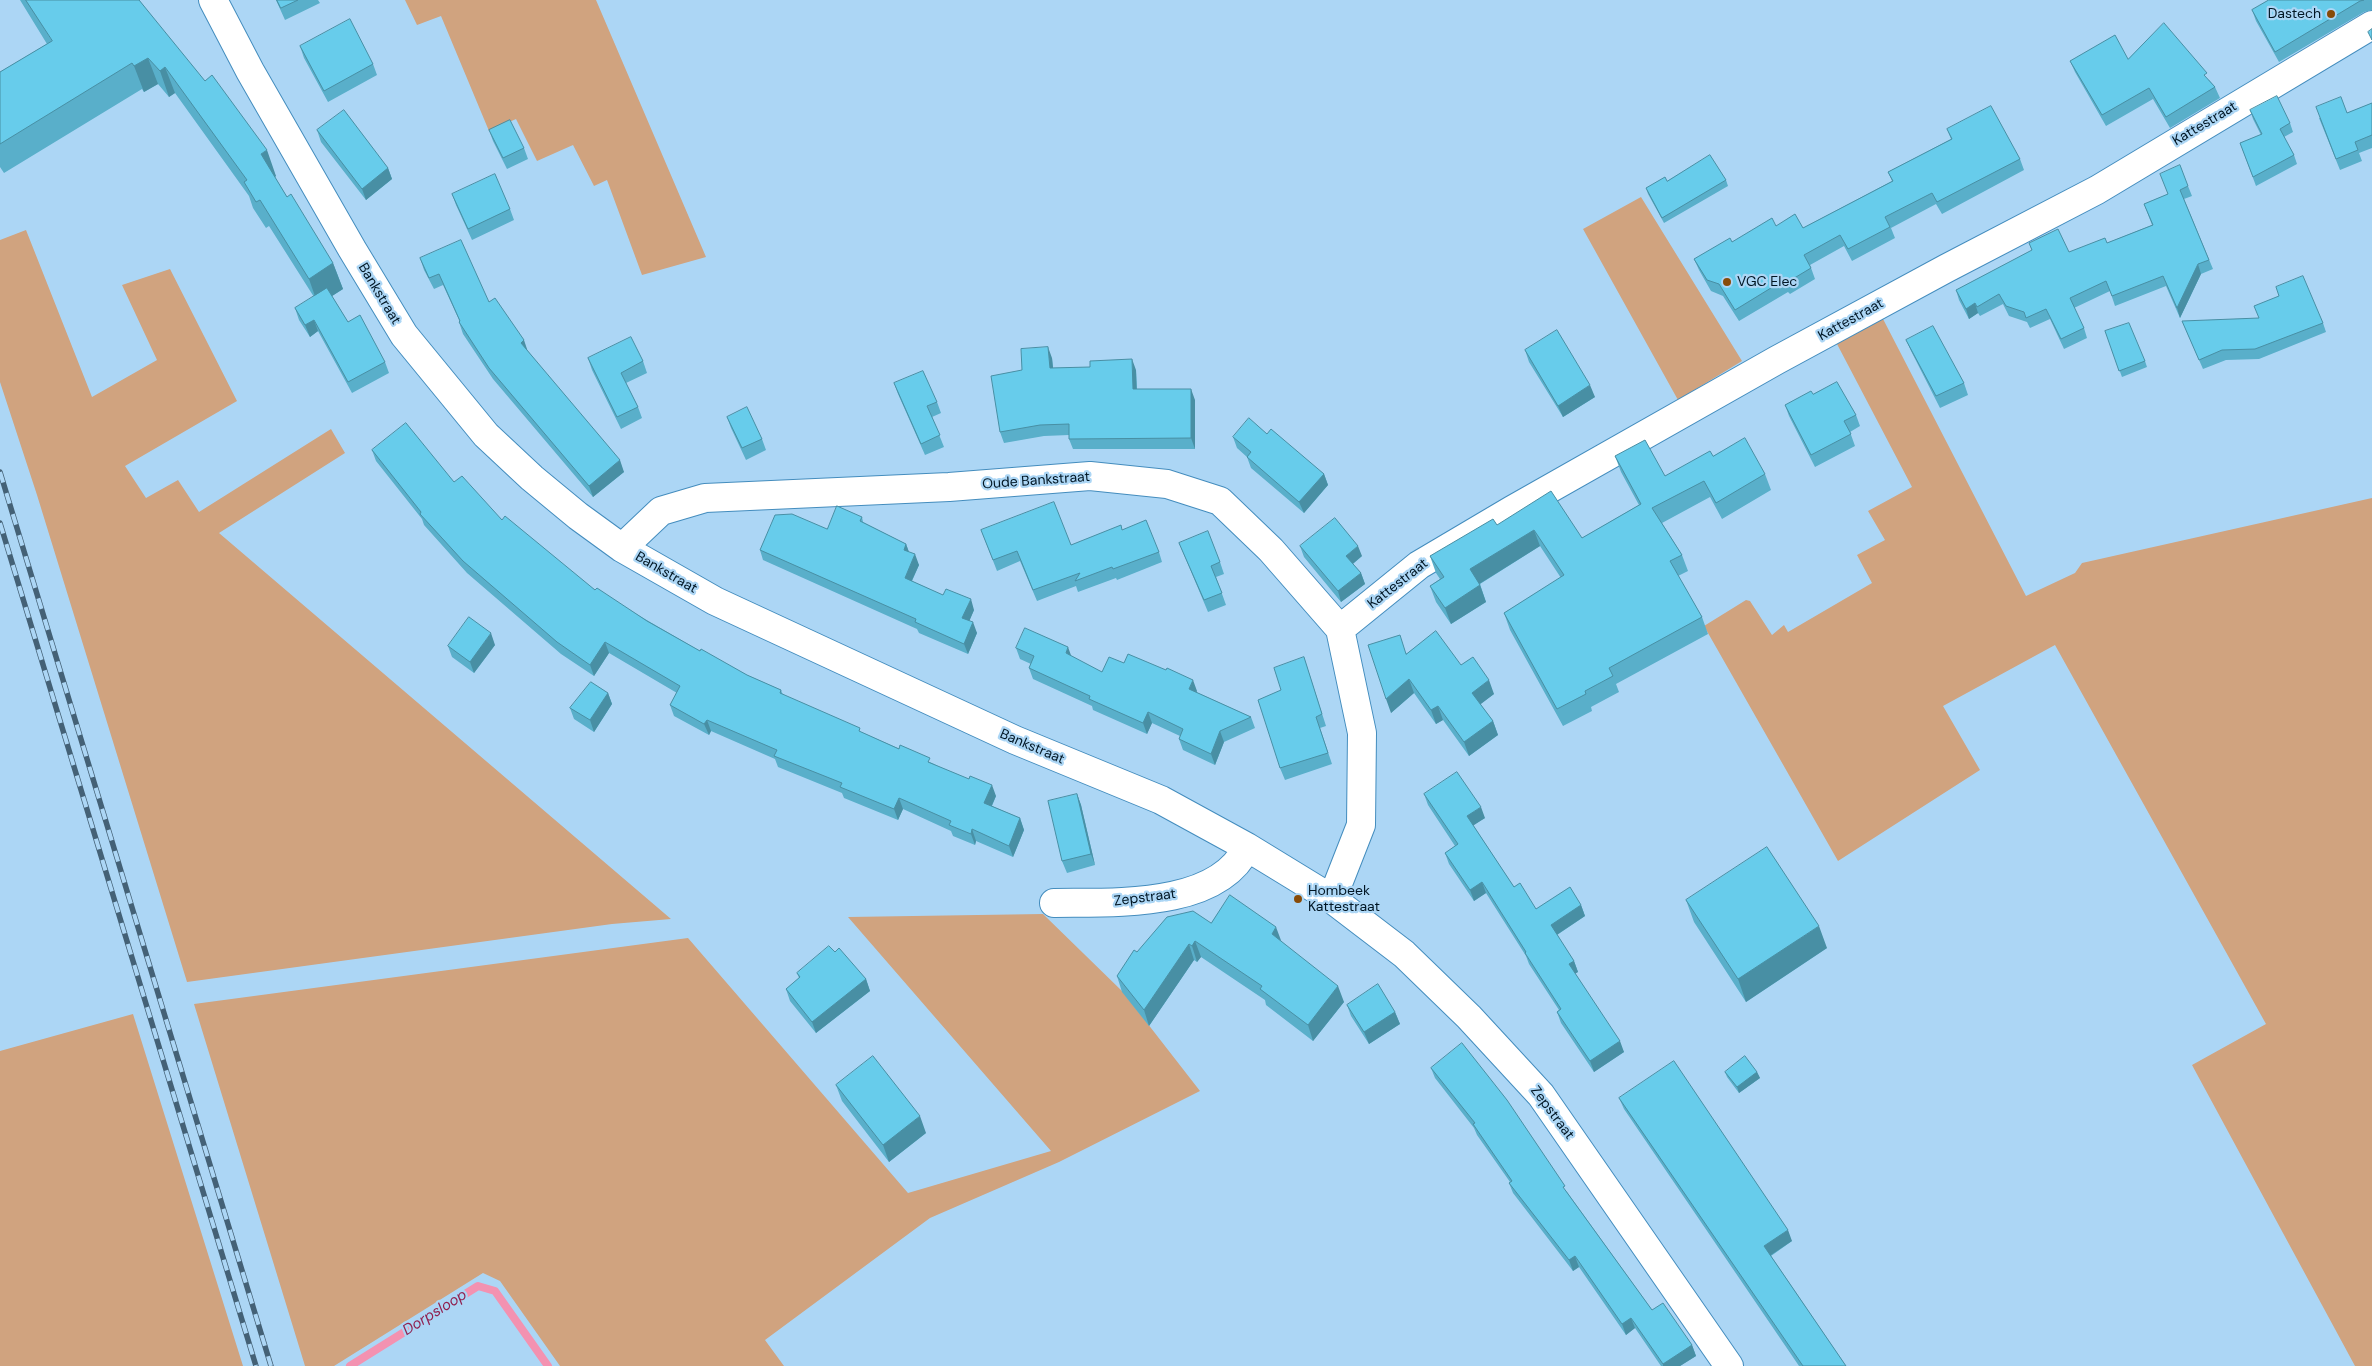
<!DOCTYPE html>
<style>
body{margin:0}
canvas{display:block;background:#acd6f5}
</style>
<canvas width="2372" height="1366"></canvas>
<script>
const g = document.querySelector('canvas').getContext('2d');
g.lineJoin = 'round';
function fillPath(path, color) {
  g.fillStyle = color;
  g.fill(path, 'evenodd');
}
function strokePath(path, color, width, dash) {
  g.strokeStyle = color;
  g.lineWidth = width;
  g.lineCap = dash ? 'butt' : 'round';
  g.setLineDash(dash || []);
  g.stroke(path);
}
function label(font, color, halo, rows, align = 'center') {
  g.font = font + ' "DM Sans",sans-serif';
  g.lineWidth = 4.5;
  g.setLineDash([]);
  g.textBaseline = 'middle';
  g.strokeStyle = halo;
  g.fillStyle = color;
  for (const [text, x, y, turn = 0] of rows) {
    g.save();
    g.translate(x, y);
    g.rotate((+turn || 0) * Math.PI / 180);
    g.textAlign = isNaN(turn) ? turn : align;
    if (halo) g.strokeText(text, 0, 0);
    g.fillText(text, 0, 0);
    g.restore();
  }
}
const green = new Path2D(`
 M405 0H596L706 257 642 275 607 180 594 186 573 145 537 161 516 119 489 131 441 16 417 25Z
 M1641 197 1742 361 1678 400 1583 229Z
 M26 230 92 397 157 360 122 285 170 269 237 401 125 466 146 498 178 480 199 512 331 429 345 453 219 533 671 919 612 924 187 982 37 495 0 382V240Z
 M1882 317 2026 596 2075 573 2082 563 2372 498V1366H2355L2192 1065 2266 1024 2055 645 1943 706 1980 770 1838 861 1704 626 1746 600 1750 601 1772 635 1784 625 1788 632 1872 583 1857 555 1885 540 1868 511 1912 487 1837 344Z
 M1043 914 1123 992 1200 1091 1059 1162 930 1218 765 1340 784 1366H560L500 1281 483 1273 334 1366H305L194 1004 688 938 908 1193 1051 1151 848 917Z
 M133 1014 243 1366H0V1051Z`);
const stream = new Path2D(`
 M350 1366 478 1286 495 1291 548 1366`);
const minor = new Path2D(`
 M213 0 250 71 352 249 404 335 486 435 532 478 578 516 622 548 715 601 1015 740 1161 800 1247 847 1332 899 1404 954 1469 1017 1541 1095 1729 1366
 M622 548 661 511 705 498 949 487 1090 476 1167 484 1220 501 1271 550 1340 629 1362 733 1361 825 1332 899
 M1340 629 1419 565 1512 510 1777 360 1947 268 2097 190 2372 25
 M1054 903C1112 902 1218 909 1247 847`);
const rail = new Path2D(`
 M0 472 271 1366
 M0 523 256 1366`);
const wall = new Path2D(`
 M20 0H139L276 176 275 177 287 197 333 263 343 289 332 296 348 322 385 362 389 373 352 393 318 331 310 337 299 320 295 308 314 297 269 226 266 228 253 208 249 196 175 93 169 97 158 84 144 92 142 89 4 173 0 167V72L47 44Z
 M276 0H318L320 3 285 20Z
 M2269 0H2372V10L2364 12 2279 62 2256 21 2252 10Z
 M300 46 373 64 377 75 328 102 304 58Z
 M2128 59 2209 80 2215 87 2220 98 2170 128 2153 99 2106 126 2075 72 2070 61Z
 M2372 103V148L2359 153 2362 161 2340 170 2319 118 2347 113Z
 M2250 110 2290 123 2293 132 2284 137 2294 155 2297 164 2256 186 2240 143 2261 135 2253 119Z
 M1947 129 2020 159 2024 170 1942 214 1936 204 1891 228 1895 238 1852 261 1844 246 1810 265 1815 279 1790 294 1788 292 1739 321 1723 296 1711 291 1699 270 1694 259 1732 242 1776 226 1803 228 1892 181 1888 172 1951 139Z
 M317 130 388 168 392 179 366 200 321 142Z
 M489 130 524 148 528 159 507 169 493 141Z
 M1726 180 1728 186 1664 223 1648 194 1646 188 1667 181Z
 M2188 186 2192 196 2184 199 2213 269 2201 274 2180 318 2166 286 2115 306 2110 291 2074 308 2084 328 2087 338 2064 349 2050 319 2030 328 2027 322 2009 316 2003 304 1980 316 1978 313 1969 319 1959 300 1956 290 2032 251 2029 243 2069 252 2107 243 2152 225 2144 204Z
 M452 194 510 209 514 220 472 240 456 205Z
 M420 258 489 302 624 472 593 497 493 379 463 334 459 322H460L443 285 434 289 424 270Z
 M2182 321 2323 323 2326 332 2259 359 2226 360 2203 369Z
 M2105 331 2145 361 2147 367 2122 377Z
 M1906 340 1964 383 1968 395 1940 408 1911 351Z
 M1525 350 1595 397 1563 417 1529 362Z
 M588 358 643 361 647 373 626 383 638 407 642 418 621 429 592 370Z
 M1052 358 1053 368 1136 370 1137 389 1195 400V449H1073L1069 439V435L1044 436 1004 443 1000 432 1022 370Z
 M894 383 937 402 941 413 932 417 944 447 925 455 898 394Z
 M1813 394 1856 415 1860 426 1850 432 1855 446 1815 467 1789 416 1785 405Z
 M727 417 762 439 766 450 746 460 731 428Z
 M1267 434 1324 474 1328 485 1304 513 1251 468 1247 457 1237 448 1233 437Z
 M372 450 454 482 502 520 595 590 700 651 747 675 781 690 783 695 861 732 932 763 996 796 992 806 1020 818 1024 830 1013 857 976 841 975 845 953 836 951 831 903 809 898 820 844 798 842 793 778 767 775 759 711 731 709 735 674 716 670 705 677 693 609 653 594 676 561 654 467 573 424 525 422 519 376 461Z
 M1615 456 1665 476 1713 456 1765 474 1771 490 1722 519 1710 497 1662 523 1682 555 1688 571 1678 576 1702 617 1708 634 1616 684 1619 692 1591 707 1592 711 1563 726 1510 630 1504 613 1561 578 1540 546 1480 584 1486 602 1451 624 1436 602 1430 586 1440 579 1436 573 1430 556 1497 525 1582 538 1639 505 1621 472Z
 M862 517 863 522 906 544 909 552 919 565 912 581 974 610 969 621 977 633 968 654 919 633 917 629 763 560 760 550 827 529Z
 M981 530 1071 545 1123 530 1159 552 1162 562 1117 580 1116 578 1078 592 1076 586 1037 601 1020 561 997 571Z
 M1179 543 1220 562 1224 574 1216 577 1226 605 1208 612Z
 M1300 546 1362 556 1353 564 1361 573 1365 584 1341 602 1304 557Z
 M495 645 474 673 452 657 448 646Z
 M1016 648 1072 657 1102 672 1124 663 1197 691 1196 692 1251 717 1255 728 1224 742 1215 765 1183 750 1179 739 1180 736 1152 723 1147 734 1093 710 1092 706 1033 679 1029 668 1031 664 1020 659Z
 M1406 653 1461 665 1494 694 1480 704 1493 721 1498 735 1469 756 1443 720 1436 724 1414 693 1391 713Z
 M1304 657 1326 726 1320 728 1332 764 1285 780 1280 768 1281 690Z
 M608 693 612 704 594 732 574 719 570 708Z
 M1077 794 1081 805 1095 865 1067 873 1062 861Z
 M1424 794 1485 818 1473 825 1514 887 1536 909 1581 905 1585 916 1557 935 1574 961 1578 972 1575 973 1624 1052 1594 1072 1561 1023 1557 1012 1559 1010 1529 964 1526 956 1486 893 1474 901 1449 864 1445 853 1455 846 1428 805Z
 M1686 900 1827 948 1746 1002 1694 922Z
 M1211 923 1282 942 1344 1002 1313 1041 1266 1005 1265 1000 1201 957 1197 962 1194 960 1149 1026 1122 992 1117 976 1137 952Z
 M797 973 866 979 870 991 816 1033 790 1001 786 989 799 978Z
 M1347 1005 1395 1012 1400 1024 1369 1044 1351 1016Z
 M1431 1068 1567 1192 1652 1310 1692 1345 1696 1356 1680 1366H1661L1635 1328 1626 1335 1579 1267 1573 1271 1513 1193 1509 1183 1510 1182 1477 1135 1474 1128 1435 1078Z
 M1725 1072H1757L1760 1078 1739 1093 1727 1077Z
 M836 1085 926 1133 889 1162 842 1101Z
 M1619 1098 1792 1241 1771 1256 1846 1366H1799L1624 1109Z`);
const shadedWall = new Path2D(`
 M148 58 158 84 144 92 134 66Z
 M165 67 175 93 169 97 160 71Z
 M267 150 276 176 271 180 261 154Z
 M388 168 392 179 366 200 362 189Z
 M333 263 343 289 318 305 309 279Z
 M2198 264 2201 274 2180 318 2177 308Z
 M1975 303 1978 313 1969 319 1966 309Z
 M314 320 318 331 310 337 305 325Z
 M524 340 528 352 521 343Z
 M1048 347 1052 358 1054 378 1050 368Z
 M1132 359 1136 370 1137 400 1133 389Z
 M1590 385 1595 397 1563 417 1558 406Z
 M1191 389 1195 400V449L1191 438Z
 M620 460 624 472 593 497 589 486Z
 M1324 474 1328 485 1304 513 1299 502Z
 M1534 530 1540 546 1476 586 1470 569Z
 M906 544 910 555 904 550Z
 M1358 546 1362 556 1350 566 1346 556Z
 M915 554 919 565 908 589 905 578Z
 M1361 573 1365 584 1341 602 1338 591Z
 M1480 585 1486 602 1451 624 1445 608Z
 M971 599 974 610 966 629 962 618Z
 M973 622 977 633 968 654 964 644Z
 M491 633 495 645 474 673 470 662Z
 M605 642 609 653 594 676 590 665Z
 M1068 647 1072 658 1066 653Z
 M1409 679 1414 693 1391 713 1386 699Z
 M1193 680 1197 691 1193 700 1189 689Z
 M1489 680 1494 694 1477 707 1472 693Z
 M608 693 612 704 594 732 590 720Z
 M1438 706 1443 720 1436 724 1431 710Z
 M1148 712 1152 723 1147 734 1143 723Z
 M707 720 711 731 709 735 704 724Z
 M1493 721 1498 735 1469 756 1464 742Z
 M1220 731 1224 742 1215 765 1211 754Z
 M992 785 996 796 988 814 984 803Z
 M1077 794 1081 805 1095 865 1091 854Z
 M899 798 903 809 898 820 894 809Z
 M1481 807 1485 818 1471 827 1467 816Z
 M1020 818 1024 830 1013 857 1009 846Z
 M972 829 976 841 975 845 971 834Z
 M1482 882 1486 893 1474 901 1470 890Z
 M1581 905 1585 916 1555 936 1551 925Z
 M1819 926 1827 948 1746 1002 1738 979Z
 M1276 927 1282 943 1272 934Z
 M1195 941 1201 957 1197 962 1192 946Z
 M1189 944 1194 960 1149 1026 1144 1010Z
 M1574 961 1578 972 1573 975 1569 964Z
 M866 979 870 991 816 1033 812 1022Z
 M1338 986 1344 1002 1313 1041 1308 1025Z
 M1395 1012 1400 1024 1369 1044 1364 1032Z
 M1620 1041 1624 1052 1594 1072 1590 1061Z
 M1757 1072 1760 1078 1739 1093 1737 1087Z
 M920 1116 926 1133 889 1162 883 1145Z
 M1788 1230 1792 1241 1768 1257 1764 1246Z
 M1575 1256 1579 1267 1573 1271 1569 1260Z
 M1631 1318 1635 1328 1626 1335 1622 1324Z
 M1692 1345 1696 1356 1680 1366H1663V1364Z`);
const building = new Path2D(`
 M26 0H139L205 81 212 75 267 150 261 154 287 197 291 194 333 263 309 279 260 200 256 202 244 182 247 180 165 67 160 71 148 58 134 66 132 63 0 144V72L52 41Z
 M277 0H298L281 8Z
 M2269 0H2364L2360 1 2275 52 2252 10Z
 M350 19 373 64 324 91 300 46Z
 M2164 23 2207 73 2204 75 2215 87 2166 117 2149 88 2102 115 2070 61 2115 35 2128 59Z
 M2372 29V40L2368 32Z
 M2277 96 2290 123 2280 129 2294 155 2253 177 2240 143 2262 134 2250 110Z
 M2341 97 2347 113 2372 103V135L2355 142 2358 150 2336 159 2316 107Z
 M1991 106 2020 159 1937 202 1932 193 1885 217 1890 227 1848 249 1840 235 1804 255 1811 268 1786 283 1784 280 1735 310 1719 284 1707 280 1694 259 1730 238 1732 242 1772 218 1776 226 1795 214 1803 228 1893 181 1888 172 1952 139 1947 129Z
 M344 110 388 168 362 189 317 130Z
 M510 120 524 148 503 158 489 130Z
 M1710 155 1726 180 1662 218 1646 188 1665 177 1667 181Z
 M2180 165 2188 186 2180 190 2209 260 2198 264 2177 308 2163 276 2112 296 2106 281 2070 298 2084 328 2061 339 2046 309 2026 318 2024 312 2006 306 1999 294 1977 307 1975 303 1966 309 1956 290 2032 250 2029 243 2058 229 2069 252 2105 238 2107 243 2153 225 2144 204 2168 194 2160 174Z
 M495 174 510 209 468 229 452 194Z
 M461 240 489 302 495 298 524 340 521 343 620 460 589 486 489 368 459 322 460 321 439 274 429 278 420 258Z
 M2303 276 2323 323 2255 349 2222 350 2199 360 2182 321 2259 318 2254 306 2279 296 2276 287Z
 M327 288 348 322 360 315 385 362 348 382 314 320 305 325 295 308Z
 M2129 323 2145 361 2119 371 2105 331Z
 M1933 326 1964 383 1936 396 1906 340Z
 M1557 330 1590 385 1558 406 1525 350Z
 M631 337 643 361 621 373 638 407 617 417 588 358Z
 M1048 347 1050 368 1090 367V361L1132 359 1133 389H1191V438L1069 439V424L1040 425 1000 432 991 376 1022 370 1021 349Z
 M923 371 937 402 927 406 940 435 921 444 894 383Z
 M1837 382 1856 415 1844 421 1851 434 1811 455 1785 405 1811 391 1813 394Z
 M747 407 762 439 742 448 727 417Z
 M1249 418 1267 434 1271 429 1324 474 1299 502 1247 457 1251 452 1233 437Z
 M406 423 454 482 462 476 502 520 505 516 595 590 597 588 647 621 700 651 701 649 747 675 781 690 780 693 860 728 859 731 899 749 900 745 930 758 928 762 969 779 970 776 992 785 984 803 1020 818 1009 846 972 829 971 834 949 825 951 821 899 798 894 809 840 787 842 783 774 756 777 750 707 720 704 724 670 705 680 686 605 642 590 665 557 642 463 561 420 514 421 512 372 450Z
 M1745 438 1765 474 1716 503 1704 481 1652 508 1682 555 1670 561 1702 617 1609 668 1613 676 1585 691 1586 694 1557 709 1504 613 1564 575 1534 530 1470 569 1480 585 1445 608 1430 586 1444 577 1430 556 1493 519 1497 525 1551 491 1582 538 1641 504 1615 456 1645 440 1665 476 1710 451 1713 456Z
 M1054 502 1071 545 1121 525 1122 530 1146 520 1159 552 1113 569 1112 567 1075 581 1080 573 1033 590 1017 551 993 560 981 530Z
 M837 506 862 517 860 521 906 544 904 550 915 554 905 578 943 595 946 589 971 599 962 618 973 622 964 644 915 622 916 619 760 550 775 515 792 514 827 529Z
 M1335 518 1358 546 1346 556 1361 573 1338 591 1300 546Z
 M1208 531 1220 562 1211 566 1222 593 1204 600 1179 543Z
 M469 617 491 633 470 662 448 646Z
 M1025 628 1068 647 1066 653 1102 672 1109 657 1124 663 1128 654 1166 670 1167 668 1193 680 1189 689 1251 717 1220 731 1211 754 1179 739 1183 729 1148 712 1143 723 1089 699 1090 696 1029 668 1034 656 1016 648Z
 M1436 631 1461 665 1473 657 1489 680 1472 693 1493 721 1464 742 1438 706 1431 710 1409 679 1386 699 1368 645 1400 635 1406 654Z
 M1304 657 1322 714 1316 717 1328 753 1280 768 1258 700 1281 690 1274 668Z
 M591 682 608 693 590 720 570 708Z
 M1457 772 1481 807 1467 816 1514 887 1520 883 1536 909 1570 887 1581 905 1551 925 1574 961 1569 964 1620 1041 1590 1061 1557 1012 1561 1009 1525 953 1526 952 1482 882 1470 890 1445 853 1458 844 1424 794Z
 M1077 794 1091 854 1062 861 1048 801Z
 M1767 847 1819 926 1738 979 1686 900Z
 M1230 895 1276 927 1272 934 1338 986 1308 1025 1260 989 1262 986 1195 941 1192 946 1189 944 1144 1010 1117 976 1134 950 1137 952 1167 917 1193 911 1211 923Z
 M829 946 835 952 839 948 866 979 812 1022 786 989 800 977 797 973Z
 M1378 984 1395 1012 1364 1032 1347 1005Z
 M1462 1043 1507 1100 1565 1186 1563 1187 1652 1310 1663 1303 1692 1345 1663 1364 1631 1318 1622 1324 1575 1256 1569 1260 1509 1183 1512 1181 1473 1124 1475 1123 1431 1068Z
 M873 1056 920 1116 883 1145 836 1085Z
 M1745 1056 1757 1072 1737 1087 1725 1072Z
 M1674 1061 1788 1230 1764 1246 1846 1366H1803L1619 1098Z`);
const markers = [
 [2331,14,5,"#884b08"],
 [1727,282,5,"#884b08"],
 [1298,899,5,"#884b08"]
];
const poiNames = [
 ["Dastech",2321,14,"right"],
 ["VGC Elec",1737,282],
 ["Hombeek",1308,891],
 ["Kattestraat",1308,907]
];
const streetNames = [
 ["Kattestraat",2205,124,-31],
 ["Bankstraat",379,294,59],
 ["Kattestraat",1851,320,-29],
 ["Oude Bankstraat",1036,481,-4],
 ["Bankstraat",666,573,30],
 ["Kattestraat",1398,584,-38],
 ["Bankstraat",1032,747,23],
 ["Zepstraat",1145,898,-7],
 ["Zepstraat",1552,1113,53]
];
const waterNames = [
 ["Dorpsloop",435,1313,-32]
];
fillPath(green, '#d0a37f');
strokePath(stream, '#f392b1', 8);
strokePath(minor, '#448dbe', 30);
strokePath(minor, '#fff', 28);
strokePath(rail, '#446176', 5.5);
strokePath(rail, '#acd6f5', 4, [11]);
fillPath(wall, '#59afca');
fillPath(shadedWall, '#488fa4');
fillPath(building, '#67cceb');
strokePath(building, '#488fa4', 1);
for (const [x, y, r, color] of markers) {
  const dot = new Path2D();
  dot.arc(x, y, r, 0, 2 * Math.PI);
  g.fillStyle = color;
  g.fill(dot);
  strokePath(dot, '#acd6f5', 2);
}
label('14px', '#011624', '#acd6f5', poiNames, 'left');
label('14px', '#011624', '#acd6f5', streetNames);
label('italic 15px', '#902150', '#acd6f5', waterNames);
</script>
